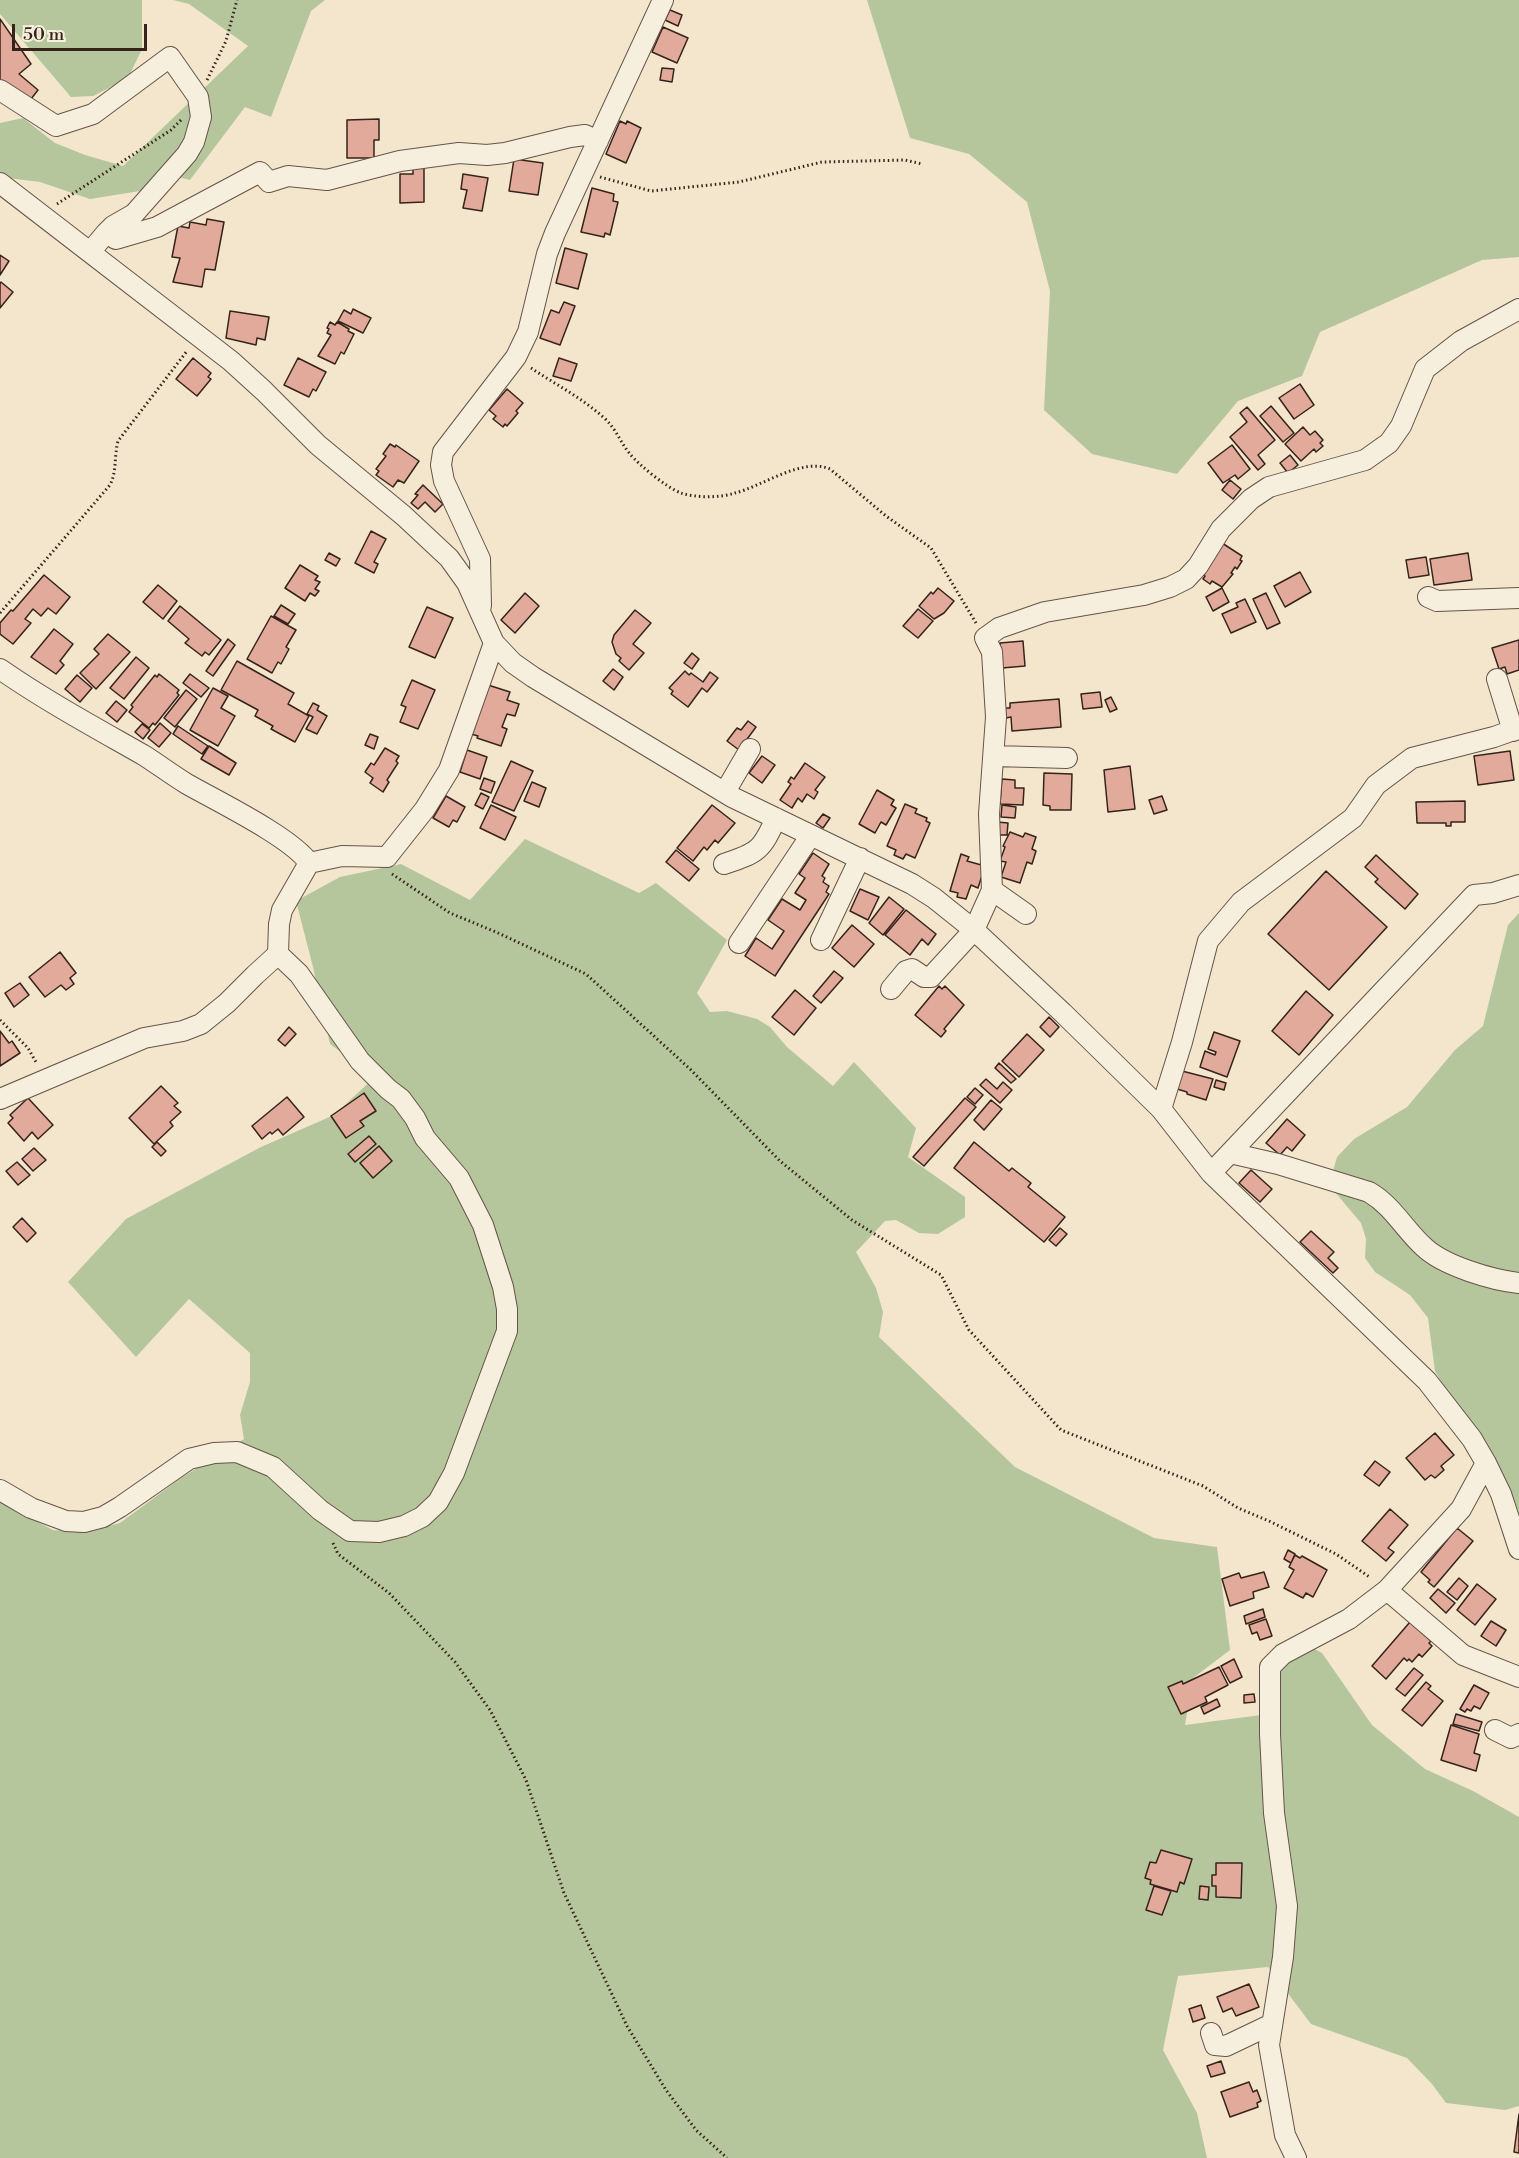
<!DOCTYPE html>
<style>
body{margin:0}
#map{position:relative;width:1519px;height:2158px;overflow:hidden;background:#f3e6cd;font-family:"Libre Bodoni",serif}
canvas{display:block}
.scale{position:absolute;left:12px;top:24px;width:135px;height:27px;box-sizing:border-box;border:3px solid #36231a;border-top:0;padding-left:8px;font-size:18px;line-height:21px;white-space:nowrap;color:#36231a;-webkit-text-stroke:4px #f7efde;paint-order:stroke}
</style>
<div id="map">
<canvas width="1519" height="2158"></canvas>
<div class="scale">50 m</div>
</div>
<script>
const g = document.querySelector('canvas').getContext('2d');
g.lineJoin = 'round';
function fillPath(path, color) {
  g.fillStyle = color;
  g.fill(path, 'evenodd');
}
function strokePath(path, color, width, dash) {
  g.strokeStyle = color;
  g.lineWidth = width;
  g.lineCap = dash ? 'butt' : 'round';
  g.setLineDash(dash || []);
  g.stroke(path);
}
const green = new Path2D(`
 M0 0H142V49L128 78 93 96 71 97 0 14Z
 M173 0H325L311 11 271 117 245 107 190 180 158 172 140 191 90 199 40 182 8 178 0 172V123L23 118 55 143 85 155 123 166 248 46 189 4Z
 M867 0H1519V257L1482 260 1320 332 1302 376 1238 401 1177 474 1092 454 1044 410 1050 291 1027 202 969 154 910 138Z
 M525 839 639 893 656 883 727 940 697 993 710 1012 727 1011 757 1019 770 1027 787 1047 833 1086 854 1062 916 1128 908 1157 965 1197V1217L938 1234 919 1233 896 1220 885 1221 856 1252 876 1288 883 1312 879 1337 1015 1467 1154 1538 1217 1547 1230 1650 1193 1678 1185 1725 1261 1715 1278 1684 1282 1668 1294 1654 1311 1647 1322 1653 1372 1725 1425 1769 1473 1791 1519 1817V2106L1505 2110 1446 2103 1432 2084 1407 2058 1311 2024 1268 1967 1178 1976 1163 2050 1197 2113 1207 2158H0V1502L53 1530 85 1532 120 1523 181 1478 244 1439 240 1415 250 1382V1353L189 1299 136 1357 68 1282 126 1219 261 1147 334 1115 375 1077 330 1044 313 967 296 901 340 877 401 864 470 900Z
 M1519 913V1518L1435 1371 1428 1318 1410 1295 1375 1272 1365 1258 1366 1239 1361 1223 1329 1185 1337 1157 1354 1139 1407 1107 1455 1050 1483 1026 1508 925Z`);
const building = new Path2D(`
 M670 10 682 15 678 26 665 20Z
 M0 19 31 64 19 74 38 90 31 99 0 82Z
 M663 27 688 38 677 63 652 52Z
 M662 68 674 69 672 82 660 80Z
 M379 119V140H374V158H347V120Z
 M620 121 626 124 627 121 641 128 626 163 606 154Z
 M514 159 543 163 538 195 509 191Z
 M413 168H424V202L400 203V174H413Z
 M463 174 488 178 482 211 463 208 467 190 461 189Z
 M592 188 614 194 613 201 618 202 610 235 605 233 604 237 581 232Z
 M207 219 224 222 215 270 205 269 202 287 173 282 180 258 172 257 178 226 189 228 190 222 206 225Z
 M565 248 587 254 578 289 556 283Z
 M0 255 9 261 0 275Z
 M1 282 13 292 0 308V284Z
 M564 302 575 306 560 345 540 338 551 310 559 313Z
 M353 309 371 318 363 333 338 321 344 310 351 314Z
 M230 311 269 317 265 340 257 338 256 345 226 338Z
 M330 322 335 325 337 322 349 329 348 331 354 334 344 354 341 352 335 364 318 356 331 335 327 333 329 329 327 328Z
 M193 358 211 373 208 377 211 379 197 396 176 379Z
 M298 358 326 372 316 391 313 389 309 397 284 385Z
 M559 358 577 364 571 381 553 376Z
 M1300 384 1314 405 1294 419 1279 398Z
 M507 389 523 403 516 411 518 413 507 426 505 424 503 427 493 419 496 416 489 410Z
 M1271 406 1294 433 1283 442 1260 416Z
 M1247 407 1275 440 1258 455 1265 464 1258 470 1230 437 1247 422 1240 413Z
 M1303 427 1310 435 1315 431 1323 440 1320 443 1323 446 1316 452 1314 449 1301 461 1285 444Z
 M390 444 395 447 396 445 419 461 404 483 398 480 393 487 376 475 379 471 376 469 386 456 383 454Z
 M1232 445 1250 469 1238 479 1235 475 1223 483 1208 463Z
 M1290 455 1298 465 1288 473 1280 463Z
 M1230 480 1241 489 1233 499 1222 490Z
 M423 485 443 504 435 512 425 502 418 509 411 503 418 495 415 494Z
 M371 531 386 539 374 562 378 564 374 573 355 563Z
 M1222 543 1242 556 1240 560 1242 561 1237 569 1235 567 1231 573 1233 574 1222 587 1212 581 1210 584 1203 579 1205 576 1202 574Z
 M329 553 340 559 336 566 325 560Z
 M1468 553 1472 580 1434 585 1430 559Z
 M1426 557 1429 575 1409 578 1406 560Z
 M300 565 318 576 315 580 320 582 315 589 319 591 315 596 310 593 305 601 285 588Z
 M1300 572 1311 592 1285 607 1274 586Z
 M44 575 70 597 56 614 48 608 41 616 33 609 25 619 31 623 13 644 0 634V623L11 610 13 611Z
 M158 585 177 601 163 619 143 602Z
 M938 588 954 601 944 613 934 619 919 606 931 592 933 594Z
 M1222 588 1229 602 1213 611 1206 597Z
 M525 593 539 606 515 633 501 620Z
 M1266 593 1280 623 1267 629 1253 599Z
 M1245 599 1256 622 1231 633 1222 614 1238 607 1236 603Z
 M281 605 295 614 288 624 274 616Z
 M180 606 221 640 209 655 205 652 202 656 185 643 189 639 168 621Z
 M427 607 453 618 435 658 409 647Z
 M918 609 933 621 918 638 903 626Z
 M635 610 651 623 633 644 644 653 629 670 619 661 621 658 616 654 612 642 614 635Z
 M271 616 296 630 286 647 289 649 281 664 278 662 272 673 247 659Z
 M54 629 73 644 60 661 64 665 56 674 31 657Z
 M108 634 130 652 96 689 80 673 99 654 94 649Z
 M228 639 235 645 213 676 206 671Z
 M1519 640V670L1507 674 1505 667 1499 669 1492 648Z
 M1023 641 1025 666 1002 668 1000 643Z
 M692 653 699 659 692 669 684 663Z
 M136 657 149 668 124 699 110 688Z
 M237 661 294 693 288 704 309 716 295 742 271 729 273 726 255 716 258 710 221 690Z
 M613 669 623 677 614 690 603 681Z
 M685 671 689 675 691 673 703 682 710 672 718 678 707 692 702 688 688 707 671 694 673 691 669 688Z
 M159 674 179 690 177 693 179 695 155 725 153 723 149 728 129 712 133 707 131 705 155 675 157 677Z
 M190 674 209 688 201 697 183 683Z
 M77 675 92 688 80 702 65 689Z
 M412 680 435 690 418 729 400 722 406 707 401 705Z
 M488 685 510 692 507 700 519 704 515 716 507 714 502 727 507 729 501 746 477 738 478 736 471 734Z
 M213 688 228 696 221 708 235 716 218 746 190 730Z
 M186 690 197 699 175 727 164 718Z
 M1100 692 1102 707 1083 709 1081 694Z
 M1111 697 1117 709 1110 712 1105 700Z
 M1059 699 1061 727 1012 731 1011 717 1006 718 1005 708H1010V703Z
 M116 701 127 710 117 722 106 713Z
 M313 703 319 706 317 710 327 716 317 734 306 729 313 717 307 714Z
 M748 721 756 727 739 750 727 741 737 728 741 730Z
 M160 723 171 733 159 747 148 738Z
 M142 724 150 730 143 739 135 732Z
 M178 726 208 746 202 754 173 734Z
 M370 734 378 737 374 749 365 745Z
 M209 746 236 763 229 775 201 759Z
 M385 748 399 756 396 761 398 763 387 780 389 782 383 792 370 783 373 778 365 772 371 763 374 765Z
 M467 750 487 757 480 779 460 772Z
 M1510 751 1514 780 1478 785 1474 756Z
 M762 756 775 765 762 783 749 773Z
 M511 761 533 771 514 811 492 802Z
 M805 763 825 777 815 790 818 792 814 799 807 794 802 802 798 798 792 808 780 800 791 784 788 782 791 777 794 779Z
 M1130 766 1135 809 1108 812 1104 770Z
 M1044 773 1072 774 1071 810H1050V806L1043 805Z
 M484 778 495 782 491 793 480 789Z
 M1002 779 1015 780V788H1024L1023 805 1000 804Z
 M532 782 546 788 539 807 524 801Z
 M877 790 894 800 891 805 896 808 886 825 881 822 875 833 859 824Z
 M481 793 489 797 483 809 475 805Z
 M446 796 465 807 457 822 453 820 449 827 433 818Z
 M1162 796 1167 810 1154 814 1149 800Z
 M1465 801V822H1451V826H1446V823H1417L1416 802Z
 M905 804 917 809 915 813 927 818 926 821 930 823 915 858 906 854 903 859 894 855 896 850 887 846Z
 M491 805 516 817 505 840 480 828Z
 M712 805 735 823 718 843 715 840 707 850 704 847 693 861 677 848Z
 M1002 805 1016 807 1015 818 1001 817Z
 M823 814 830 818 823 828 816 823Z
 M997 822 1008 823 1007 835H997Z
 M1010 832 1023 837 1025 833 1036 837 1032 849 1036 851 1032 864 1027 862 1020 883 1001 877 1006 862 1000 861 1005 847 1003 846Z
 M676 850 699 869 689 881 666 862Z
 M813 853 829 864 822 876 825 878 823 882 829 886 826 892 829 894 775 976 745 956 756 938 772 949 784 931 768 920 782 899 800 910 806 900 795 893 805 878 799 874Z
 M961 854 969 857 967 861 985 866 978 888 971 885 966 899 957 897 958 893 950 891Z
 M1376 855 1418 894 1405 909 1375 882 1378 879 1365 867Z
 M1326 871 1387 927 1329 990 1268 934Z
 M860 889 879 897 868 920 850 911Z
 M889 897 904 909 883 935 869 923Z
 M906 910 936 934 928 945 922 939 910 955 885 935Z
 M852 925 874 944 854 967 832 948Z
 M60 952 76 973 70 978 74 984 66 990 61 985 45 997 29 977Z
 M834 971 843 978 821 1003 813 996Z
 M20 983 29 995 14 1007 5 993Z
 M939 986 942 989 945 986 964 1005 944 1029 946 1031 941 1037 915 1015Z
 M795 990 816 1008 794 1035 772 1017Z
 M1306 991 1333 1015 1299 1055 1272 1031Z
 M1049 1017 1059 1027 1050 1037 1040 1027Z
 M289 1027 296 1034 285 1046 278 1040Z
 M0 1031 9 1043 12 1041 20 1053 0 1066Z
 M1214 1032 1240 1041 1227 1077 1200 1067 1205 1051 1215 1055 1216 1052 1208 1049Z
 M1027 1034 1044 1050 1019 1077 1002 1061Z
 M999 1063 1016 1079 1011 1083 995 1068Z
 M1182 1071 1213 1079 1206 1100 1187 1094V1092L1177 1089Z
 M986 1079 997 1089 1003 1082 1012 1090 1000 1103 980 1085Z
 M1216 1080 1226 1083 1224 1090 1214 1087Z
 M161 1086 178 1103 174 1106 181 1112 170 1122 173 1126 154 1144 129 1118Z
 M975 1088 983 1095 975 1104 967 1097Z
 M364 1093 376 1111 360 1121 364 1126 346 1138 331 1116Z
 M287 1097 304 1117 283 1135 278 1129 272 1134 270 1132 262 1139 252 1126Z
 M28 1098 53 1125 38 1139 32 1132 24 1141 8 1123 13 1118 10 1115Z
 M965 1098 976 1107 924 1166 913 1157Z
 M991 1100 1002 1109 984 1130 974 1120Z
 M1287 1119 1305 1135 1292 1151 1287 1147 1280 1155 1266 1143Z
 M369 1136 376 1144 355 1162 348 1154Z
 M157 1142 166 1151 161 1156 152 1147Z
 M974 1142 1009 1171 1012 1168 1031 1183 1028 1187 1065 1217 1044 1242 954 1168Z
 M379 1146 392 1161 373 1178 360 1163Z
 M34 1148 46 1160 33 1171 22 1159Z
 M17 1162 30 1175 18 1185 6 1171Z
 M1251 1170 1272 1189 1260 1202 1239 1183Z
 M22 1218 36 1233 27 1242 13 1227Z
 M1060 1228 1067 1234 1056 1246 1049 1240Z
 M1311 1231 1334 1252 1328 1258 1338 1268 1333 1273 1300 1242Z
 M1435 1433 1454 1455 1441 1466 1444 1470 1435 1478 1431 1475 1425 1480 1406 1458Z
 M1375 1461 1390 1472 1379 1486 1364 1475Z
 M1390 1509 1408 1525 1388 1548 1394 1552 1386 1561 1362 1541Z
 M1457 1528 1473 1541 1434 1587 1428 1582 1430 1580 1421 1572Z
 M1288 1550 1295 1554 1291 1563 1284 1559Z
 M1295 1555 1300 1558 1302 1556 1327 1570 1313 1597 1306 1593 1303 1598 1284 1588 1294 1570 1289 1567Z
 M1264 1572 1269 1587 1253 1592 1254 1598 1230 1606 1222 1579 1239 1573 1241 1578Z
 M1459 1578 1468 1586 1457 1600 1447 1592Z
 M1477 1584 1496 1599 1475 1625 1457 1610Z
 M1438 1589 1455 1603 1446 1613 1430 1598Z
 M1263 1609 1265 1617 1246 1624 1244 1616Z
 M1266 1619 1272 1636 1260 1640 1257 1632 1252 1634 1249 1625Z
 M1491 1621 1506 1630 1496 1646 1481 1636Z
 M1410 1622 1431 1641 1429 1643 1432 1646 1422 1657 1419 1654 1412 1662 1409 1659 1407 1661 1404 1658 1386 1679 1372 1666Z
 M1234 1659 1242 1677 1230 1683 1221 1666Z
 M1219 1667 1228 1685 1205 1697 1207 1702 1181 1714 1168 1687 1182 1681 1183 1684Z
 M1414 1668 1423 1675 1405 1696 1396 1689Z
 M1426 1682 1431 1686 1428 1689 1443 1701 1422 1726 1402 1710Z
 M1474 1685 1489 1693 1480 1709 1474 1706 1471 1711 1467 1709 1465 1712 1460 1709Z
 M1254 1694 1255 1702 1244 1703V1695Z
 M1217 1699 1220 1706 1204 1714 1201 1707Z
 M1456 1714 1482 1722 1479 1731 1453 1724Z
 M1451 1725 1479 1734 1474 1753 1480 1755 1476 1771 1441 1760Z
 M1161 1850 1192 1859 1184 1884 1180 1882 1177 1892 1150 1884 1151 1880 1145 1878 1150 1862 1156 1863Z
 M1216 1863H1242L1241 1898 1216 1897V1886H1212V1875H1216Z
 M1154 1886 1171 1891 1162 1915 1146 1910Z
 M1200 1886 1209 1887 1208 1900 1199 1899Z
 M1249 1984 1259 2007 1236 2016 1232 2008 1223 2012 1217 1997Z
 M1201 2005 1205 2018 1193 2022 1189 2009Z
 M1221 2061 1225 2073 1211 2077 1207 2066Z
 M1249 2082 1253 2092 1257 2090 1261 2101 1257 2103 1258 2107 1230 2117 1221 2092Z
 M1519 2114V2153L1514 2152Z`);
const path = new Path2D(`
 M207 80 226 41 237 0
 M600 177 651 191 739 182 822 162 905 160 922 164
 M57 204 171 130 181 120
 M531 368C555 384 582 398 603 417 616 428 620 442 630 454 639 465 667 488 681 493 697 498 719 498 735 493 763 486 802 457 830 469L886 516 931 548 976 623
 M0 613 110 485C117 471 114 456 118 441L187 351
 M392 874 450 913 496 932 586 974 690 1069 780 1161 852 1220 941 1275 969 1330 1061 1430 1203 1486 1238 1508 1269 1521 1336 1554 1371 1578
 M0 1020 28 1048 37 1064
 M333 1543 338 1554 389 1593 455 1662 490 1710 526 1780 564 1893 627 2026 666 2090 696 2130 727 2158`);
const street = new Path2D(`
 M0 90 56 126 93 114 170 57 198 97 201 117 194 142 187 154 134 214 113 226 106 233
 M0 183 231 361 264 391 318 445 404 516 449 558 467 583 494 643 513 663 533 677 732 797 912 884 934 898 974 930 1063 1013 1161 1109 1211 1173 1427 1381 1472 1439 1486 1463 1501 1494 1519 1549
 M90 252 106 233 116 239 157 227 260 172 269 182 288 176 327 180 400 161 459 153 487 155 505 153 570 137 585 135 598 141
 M1428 597 1437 601 1519 598
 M481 606 480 559 444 481 441 465 443 452 516 357 528 332 547 254 555 233 663 0
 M0 669C46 701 96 728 145 756 159 765 172 775 187 784 215 800 293 838 309 863
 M1497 679 1513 731
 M994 756 1067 758
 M725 792 750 749
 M724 864C758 853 762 850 776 818
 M992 890 1026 914
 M821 940 860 858
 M739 943 811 835
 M891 989 906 971 912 969 924 977H931L974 930 992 890 989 814 996 717 992 652 985 638 999 628 1045 612 1144 595 1170 587 1186 579 1198 566 1221 529 1251 499 1269 487 1365 460 1389 443 1401 426 1425 369 1461 341 1519 309
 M0 1099 144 1038 183 1031 201 1024 227 1003 255 975 278 954 279 924 282 910 309 863 342 856 387 857 425 809 449 770 494 643
 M1161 1109 1182 1042 1208 941 1241 902 1353 818 1376 785 1412 758 1494 737 1519 728
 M1230 1153 1278 1164 1369 1192C1393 1206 1404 1229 1424 1247 1444 1266 1492 1280 1519 1283
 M1211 1173 1474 895 1493 893 1519 885
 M0 1490 31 1508 66 1521 84 1522 103 1517 120 1507 189 1459 214 1453 237 1452 273 1467 320 1510 350 1531 379 1532 404 1526 422 1517 438 1502 454 1473 507 1331V1309L503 1287 483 1225 459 1178 425 1138 415 1118 401 1099 388 1089 360 1061 299 974 278 954
 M1387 1590 1463 1655 1519 1677
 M1495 1730 1511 1738 1519 1734
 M1211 2033 1215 2045 1226 2046 1272 2024
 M1296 2158 1285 2135 1269 2045 1283 1957 1287 1906 1274 1813 1270 1734V1667L1283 1654 1349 1619 1387 1590 1461 1509 1486 1463`);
fillPath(green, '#b5c69d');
fillPath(building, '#e2aa9b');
strokePath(building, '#36231a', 1.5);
strokePath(street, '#655447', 22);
strokePath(path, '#36231a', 3, [1.5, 3]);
strokePath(street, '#f7efde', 20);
</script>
